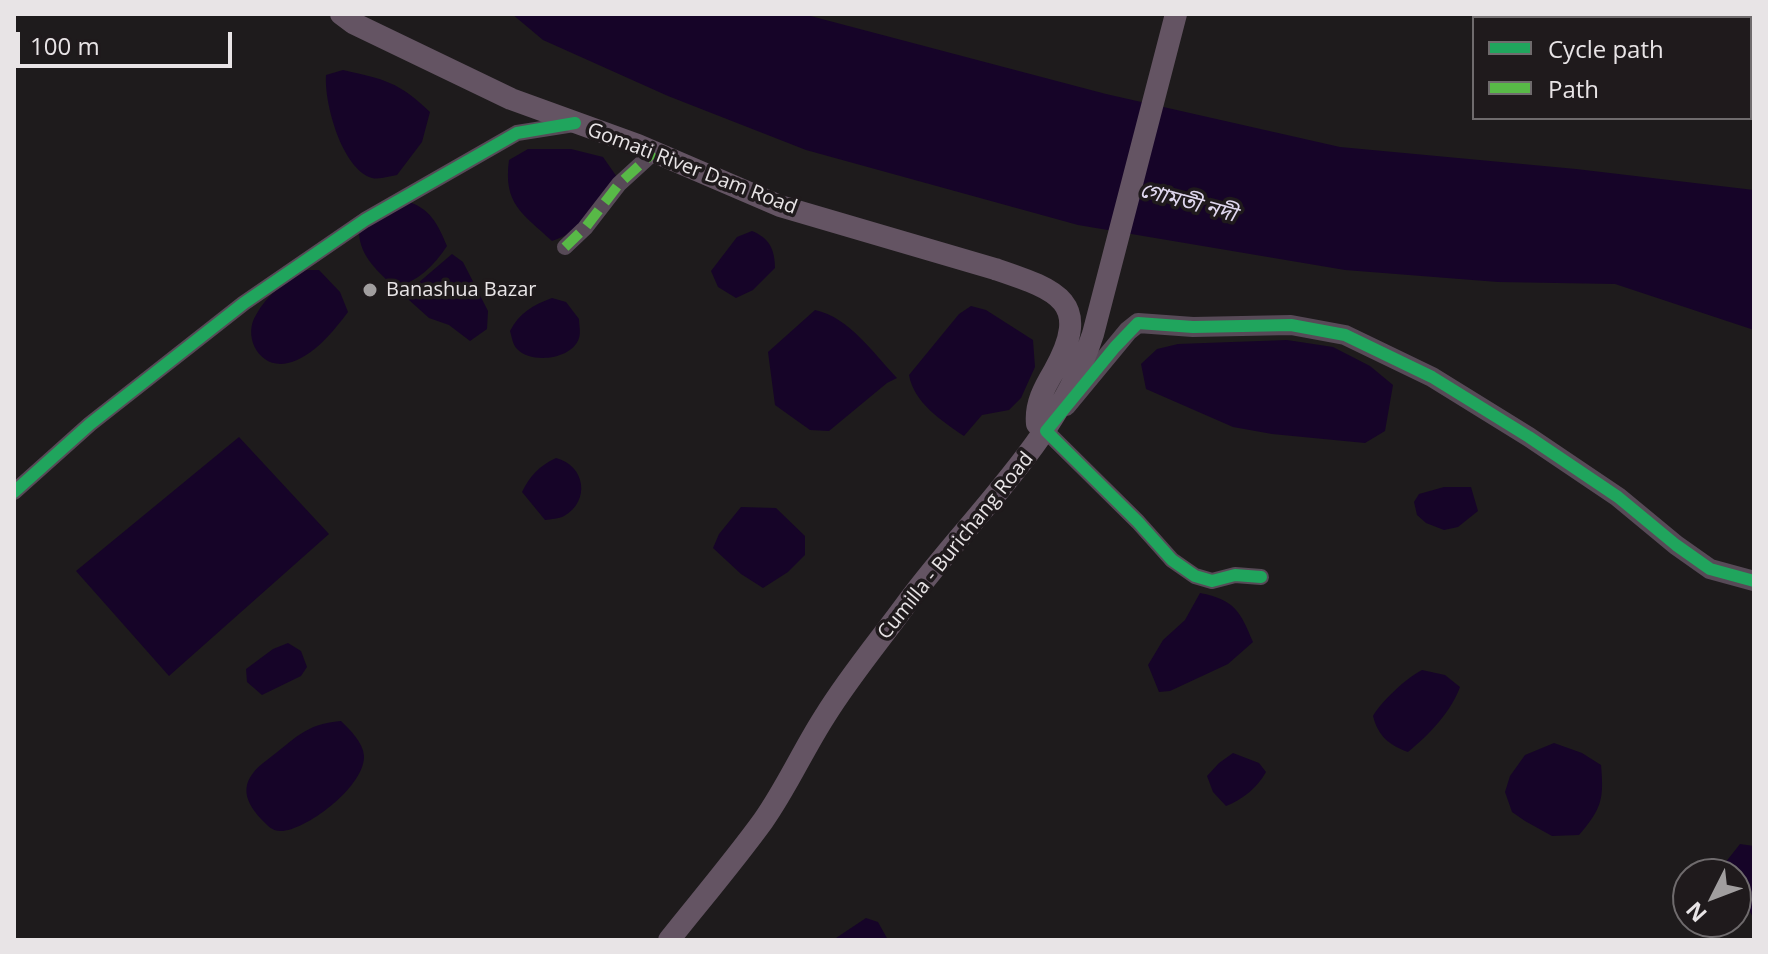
<!DOCTYPE html>
<meta charset="utf-8">
<style>
body{margin:0}
#map{position:relative;width:1768px;height:954px;overflow:hidden;background:#1e1b1c;font-family:"Open Sans",sans-serif}
canvas{display:block}
.frame{position:absolute;inset:0;border:16px solid #e8e4e6;pointer-events:none}
.legend{position:absolute;left:1472px;top:16px;width:280px;height:104px;box-sizing:border-box;background:#1f1a1c;border:2px solid #6f6b6d;margin:0;padding:10px 14px;list-style:none;font-size:24px;color:#e8e4e6}
.legend li{display:flex;align-items:center;gap:16px;height:40px}
.legend b{width:40px;border:2px solid #6f6b6d}
.north{position:absolute;left:1672px;top:858px;width:80px;height:80px;box-sizing:border-box;background:#1f1a1c;border:2px solid #6f6b6d;border-radius:50%;rotate:228deg;font-size:22px;font-weight:700;line-height:32px;text-align:center;color:#e8e4e6}
.north::after{content:'';display:block;margin:auto;width:28px;height:36px;background:#a19e9f;clip-path:polygon(50% 0,100% 100%,50% 72%,0 100%)}
.scale{position:absolute;left:16px;top:32px;width:216px;height:36px;box-sizing:border-box;border:4px solid #e8e4e6;border-top:0;padding-left:10px;font-size:24px;line-height:28px;white-space:nowrap;color:#e8e4e6;-webkit-text-stroke:6px #1f1a1c;paint-order:stroke}
</style>
<div id="map">
<canvas width="1768" height="954"></canvas>
<div class="frame"></div>
<ul class="legend">
<li><b style="height:10px;background:#20a55d"></b>Cycle path</li>
<li><b style="height:10px;background:#58b947"></b>Path</li>
</ul>
<div class="north">N</div>
<div class="scale">100 m</div>
</div>
<script>
const g = document.querySelector('canvas').getContext('2d');
g.lineJoin = 'round';
function fillPath(path, color) {
  g.fillStyle = color;
  g.fill(path, 'evenodd');
}
function strokePath(path, color, width, dash) {
  g.strokeStyle = color;
  g.lineWidth = width;
  g.lineCap = dash ? 'butt' : 'round';
  g.setLineDash(dash || []);
  g.stroke(path);
}
function label(font, color, halo, rows, align = 'center') {
  g.font = font + ' "Open Sans","Noto Sans Bengali",sans-serif';
  g.lineWidth = 7;
  g.setLineDash([]);
  g.textBaseline = 'middle';
  g.strokeStyle = halo;
  g.fillStyle = color;
  for (const [text, x, y, turn = 0] of rows) {
    g.save();
    g.translate(x, y);
    g.rotate((+turn || 0) * Math.PI / 180);
    g.textAlign = isNaN(turn) ? turn : align;
    if (halo) g.strokeText(text, 0, 0);
    g.fillText(text, 0, 0);
    g.restore();
  }
}
const water = new Path2D(`
 M512 14H803L1106 94 1340 147 1576 169 1754 190V330L1615 284 1498 282 1345 270 1078 225 806 150 668 96 543 40Z
 M343 70C384 79 399 82 430 112L422 142 397 175C389 176 380 180 372 178 342 169 324 103 326 75Z
 M528 149H571L603 157 617 177C598 205 586 230 552 241 522 213 503 204 509 160Z
 M406 201C430 208 438 224 447 246 434 266 418 281 395 288 379 272 360 257 359 233Z
 M752 231C769 238 775 249 775 268L753 290 736 298 718 287 711 271 737 237Z
 M452 254 463 262 488 311 487 329 470 341 449 325 429 318 409 300 411 289Z
 M306 270H319L340 292 348 312C333 332 313 357 288 363 260 370 242 337 256 315 267 294 286 281 306 270Z
 M552 298 566 302 579 319C579 324 581 333 579 338 572 360 531 364 517 349 513 345 512 338 510 331 519 313 533 305 552 298Z
 M971 306 986 310 1033 340 1035 367 1021 398 1009 410 982 415 964 436C942 421 914 403 909 375L959 314Z
 M815 310C849 317 874 354 897 378L887 383 829 431 810 430 775 405 768 352Z
 M1287 340 1333 347 1370 366 1393 385 1385 431 1365 443 1272 434 1233 427 1146 389 1141 364 1157 349 1178 344Z
 M239 437 329 534 169 676 76 571Z
 M556 458C585 465 591 501 564 516 559 519 551 519 545 520L522 492C530 476 539 466 556 458Z
 M1444 487H1471L1478 511 1458 527 1444 530 1426 523 1417 515 1414 502 1419 494Z
 M741 507 776 508 805 536V555L788 572 763 588 741 574 713 548 719 534Z
 M1200 593C1235 600 1240 611 1253 642L1228 664 1170 691 1159 692 1148 665 1163 640 1185 620Z
 M288 643 301 651 307 667 301 676 262 695 247 682 246 669 273 649Z
 M1422 670 1445 675 1460 687C1451 712 1429 735 1408 752 1389 745 1378 736 1373 716 1382 701 1406 678 1422 670Z
 M341 721C350 730 363 742 364 756 365 785 310 828 283 831 273 832 268 826 262 820 240 797 241 779 267 760 294 740 304 724 341 721Z
 M1554 743 1582 753 1601 765C1604 799 1602 808 1579 835L1552 836 1525 821 1512 812 1505 792 1510 776 1525 755Z
 M1233 753 1259 763 1266 772C1258 787 1242 800 1226 806L1213 792 1207 776 1219 763Z
 M1740 844 1754 846V919L1736 888V874H1730L1725 863Z
 M866 918 878 922 888 940H833Z`);
const minor = new Path2D(`
 M565 247 585 228 619 184 654 152
 M1046 431 1138 522 1172 560 1195 576 1212 581 1235 575 1261 577
 M14 492 90 424 244 303 365 220 517 133 574 124`);
const tertiary = new Path2D(`
 M1066 406 1128 331 1138 323 1193 327 1291 325 1345 335 1432 377 1529 437 1618 497 1676 545 1710 569 1754 581`);
const secondary = new Path2D(`
 M341 14 353 23 511 99 638 145 780 206 995 269C1057 290 1093 301 1054 371 1044 388 1035 404 1037 424L1046 431
 M669 940C700 901 734 861 763 821 787 787 803 750 825 716 849 677 880 640 907 603 972 515 1058 441 1093 334L1176 14`);
const quiet = new Path2D(`
 M565 247 585 228 619 184 654 152`);
const cycleway = new Path2D(`
 M14 492 90 424 244 303 365 220 517 133 575 123
 M1261 577 1235 575 1212 581 1195 576 1172 560 1138 522 1046 431 1115 347 1138 323 1193 327 1291 325 1345 335 1432 377 1529 437 1618 497 1676 545 1710 569 1754 581`);
const markers = [
 [370,290,8,"#a19e9f"]
];
const streetNames = [
 ["Gomati River Dam Road",692,169,21],
 ["Cumilla - Burichang Road",956,546,-51]
];
const poiNames = [
 ["Banashua Bazar",386,290]
];
const waterNames = [
 ["গোমতী নদী",1188,203,15]
];
fillPath(water, '#160428');
strokePath(minor, '#574a57', 16);
strokePath(tertiary, '#574a57', 20);
strokePath(secondary, '#645463', 22);
strokePath(quiet, '#58b947', 10, [20, 10]);
strokePath(cycleway, '#20a55d', 12);
for (const [x, y, r, color] of markers) {
  const dot = new Path2D();
  dot.arc(x, y, r, 0, 2 * Math.PI);
  g.fillStyle = color;
  g.fill(dot);
  strokePath(dot, '#1f1a1c', 3);
}
label('20px', '#e8e4e6', '#1f1a1c', streetNames);
label('20px', '#e8e4e6', '#1f1a1c', poiNames, 'left');
label('italic 22px', '#dfd7ee', '#1f1a1c', waterNames);
</script>
